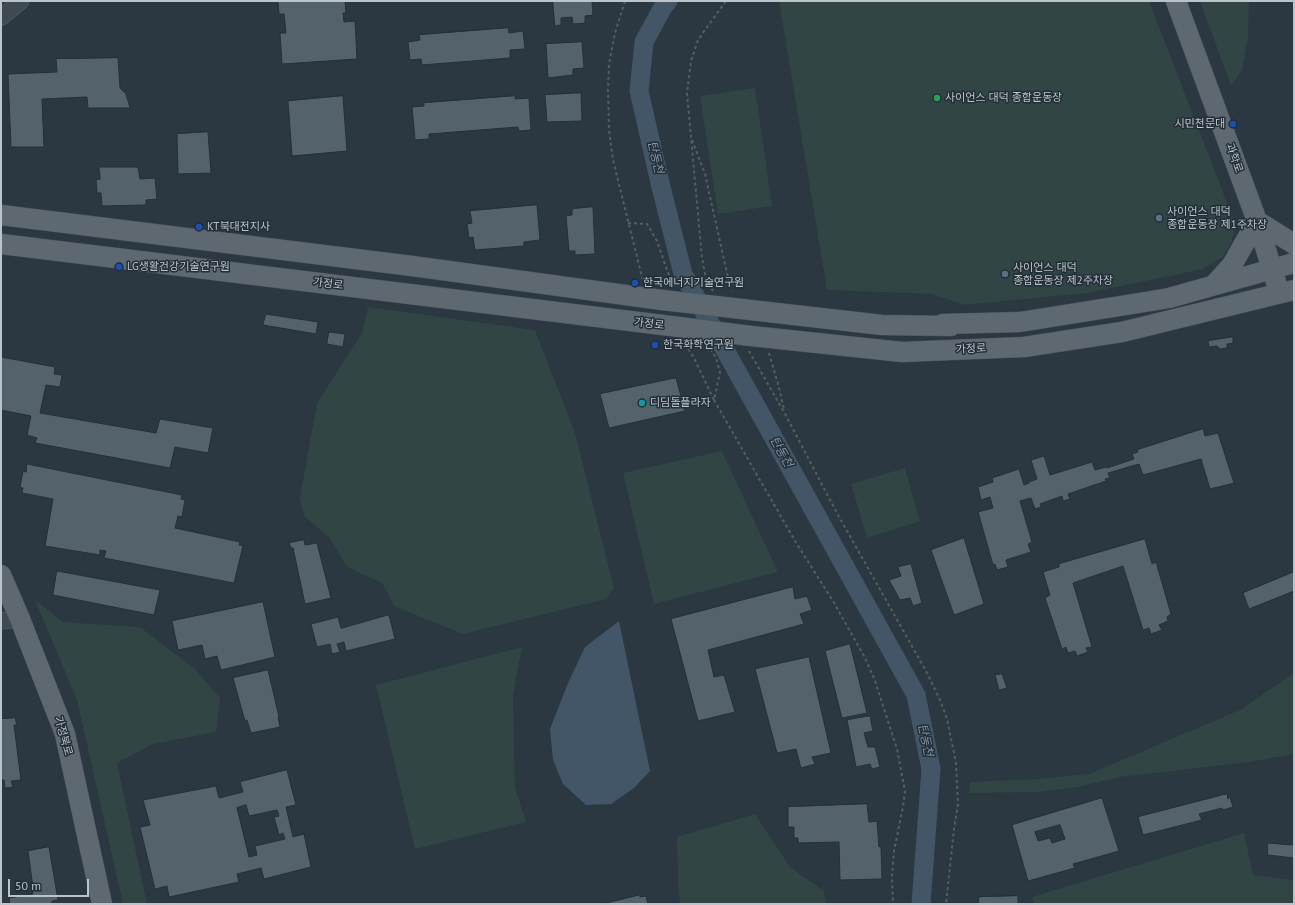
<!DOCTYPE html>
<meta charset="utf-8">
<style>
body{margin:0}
#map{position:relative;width:1295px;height:905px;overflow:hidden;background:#2b3741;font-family:"PT Sans",sans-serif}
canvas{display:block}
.frame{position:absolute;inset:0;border:2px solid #bcc4cb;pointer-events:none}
.scale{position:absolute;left:8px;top:879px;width:81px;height:18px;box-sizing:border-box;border:2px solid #bcc4cb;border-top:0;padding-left:5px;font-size:12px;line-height:14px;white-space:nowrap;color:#bcc4cb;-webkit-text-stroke:3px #232e37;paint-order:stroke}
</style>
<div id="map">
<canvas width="1295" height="905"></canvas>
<div class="frame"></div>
<div class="scale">50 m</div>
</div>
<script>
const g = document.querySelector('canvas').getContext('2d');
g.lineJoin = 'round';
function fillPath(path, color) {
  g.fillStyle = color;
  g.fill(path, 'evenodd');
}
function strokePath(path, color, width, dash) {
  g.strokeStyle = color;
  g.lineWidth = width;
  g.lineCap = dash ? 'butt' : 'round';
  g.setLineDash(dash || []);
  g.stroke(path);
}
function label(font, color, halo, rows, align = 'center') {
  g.font = font + ' "PT Sans","Noto Sans KR",sans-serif';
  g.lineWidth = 3;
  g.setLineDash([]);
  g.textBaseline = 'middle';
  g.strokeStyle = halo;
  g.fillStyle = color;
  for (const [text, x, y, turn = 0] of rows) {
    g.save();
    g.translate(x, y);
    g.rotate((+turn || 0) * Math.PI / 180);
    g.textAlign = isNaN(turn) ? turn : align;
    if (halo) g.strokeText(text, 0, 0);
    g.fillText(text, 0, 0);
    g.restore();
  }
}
const green = new Path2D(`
 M779 1H1149L1236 226 1231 243 1223 257 1203 269 1087 293 964 305 932 294 827 290Z
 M1200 1H1249L1248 37 1242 70 1231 86Z
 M755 88 772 206 718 214 700 96Z
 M368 307 535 330 575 433 614 588 606 599 463 634 394 606 382 583 347 567 329 537 304 516 300 498 317 403 362 333Z
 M722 451 778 572 654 604 623 473Z
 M905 468 920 521 867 538 851 484Z
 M35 600 63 622 140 627 195 669 220 698 216 732 153 744 117 763 147 904H123L77 700Z
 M522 647 513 695 515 787 526 822 415 849 376 685Z
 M1294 673V754L1250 762 1120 777 1078 787 1040 792 969 793 970 782 1036 779 1089 774 1240 710Z
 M755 814 790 867 824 891 826 904H680L678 887 677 837Z
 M1244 833 1253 875 1294 880V904H1034L1032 897Z`);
const water = new Path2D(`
 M619 621 650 771 634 788 611 804 586 805 563 784 553 760 550 729 568 683 585 647Z`);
const river = new Path2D(`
 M668 1 663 7 644 42 639 91 660 183 683 274 916 695 931 769 921 904`);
const building = new Path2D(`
 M291 1H345L346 13H343L344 22 355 21 357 59 282 64 280 33H286L284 14H279L278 2Z
 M553 1H592L593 15 585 16V23L573 24 572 17 561 18V25L555 26Z
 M508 28 509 33 523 31 525 49 510 50V58L422 65 421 59 410 60 408 42 420 40 419 35Z
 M582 42 584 68 573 69V75L548 78 546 44Z
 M118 58 120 88 126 94 130 108H88L87 97 42 99 44 147H11L8 74 57 72 56 59Z
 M581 93 582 121 547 122 545 95Z
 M343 96 347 151 292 156 288 101Z
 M515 96V99L529 98 531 130 519 131 518 127 429 134V139L415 140 412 107 424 106V103Z
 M208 132 211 173 178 174 177 134Z
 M99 167H138L140 179 155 178 157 199 146 200V205L102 206 101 193H97L96 180 100 179Z
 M537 205 540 240 524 242V246L475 250 473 237 469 238 467 224 472 223 470 211Z
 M593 207 595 254 575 255V251H569L566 216 572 215V209Z
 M266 314 318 322 316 334 263 325Z
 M329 332 345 334 343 347 327 344Z
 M1233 337V343L1227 344V348L1220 349 1217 346 1209 347 1208 341Z
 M1 357 55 367 54 374 62 375 60 387 46 385 40 413 156 433 160 419 213 428 208 453 175 447 170 468 35 443 37 438 27 435 31 416 1 410Z
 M676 378 685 411 609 428 600 394Z
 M1203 429 1205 436 1218 433 1234 483 1210 489 1201 459 1143 475 1139 464 1108 473 1110 478 1105 479 1106 481 1068 494 1070 499 1063 501 1062 496 1040 504 1041 507 1035 509 1031 498 1020 501 1032 542 1028 544 1031 552 1006 560 1008 567 997 570 995 564 993 565 978 512 993 508 990 497 981 500 978 487 993 482 992 478 1019 469 1024 485 1029 483V482L1037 479 1031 460 1044 456 1050 475 1092 462 1095 470 1106 467 1107 468 1134 459 1132 454 1138 452 1137 450Z
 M27 464 182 495 181 499 185 500 182 517 178 516 175 528 240 542 239 545 243 546 234 583 104 558 106 551 100 550V555L45 546 53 499 22 493 23 488 20 487 23 471 26 472Z
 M964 538 984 604 954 615 931 550Z
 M1145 539 1152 564 1156 562 1171 614 1167 617 1168 621 1159 625 1162 630 1151 634 1149 628 1143 630 1123 566 1073 583 1092 647 1086 648 1088 652 1077 656 1075 651 1068 653 1066 647 1062 649 1045 598 1050 595 1043 572 1059 567V564Z
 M304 540 305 545 317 543 331 598 305 604 293 548H291L289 543Z
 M911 564 922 603 913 606 910 598 900 600 889 580 901 576 898 567Z
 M57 571 160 590 154 615 53 595Z
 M1294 572V591L1249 609 1243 593Z
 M793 587 795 599 807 596 812 610 800 614 804 624 708 650 714 677 724 675 735 712 698 721 671 619Z
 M263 602 275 657 221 670 217 656 205 659 202 645 178 650 172 621Z
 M389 615 395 639 346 651 344 642 337 644 340 652 332 654 330 644 317 647 311 624 338 617 341 628Z
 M850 644 867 713 842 718 825 651Z
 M809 657 831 753 812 757 815 764 801 768 796 749 777 753 755 669Z
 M268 670 279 717H278L280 727 251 733 247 720 245 721 233 678Z
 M1002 674 1007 688 999 690 995 675Z
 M870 716 873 731 864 733 868 747H875L880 767 872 769 870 764 856 767 847 720Z
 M15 718 17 725H14L21 780 11 781 13 787 5 788 4 780H1V719Z
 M287 770 296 805 286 807 293 837 304 834 311 867 264 879 261 868 237 874 239 882 169 897 167 886 155 889 140 827 150 825 143 800 216 786 219 798 243 792 240 782ZM246 805 249 816 277 810 279 816 274 817 279 835 283 833 285 839 255 846 257 855 249 857 237 808Z
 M1227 794 1228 799 1230 797 1233 807 1223 810 1222 808 1199 814 1202 820 1143 835 1138 817Z
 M1102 798 1119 851 1073 864 1075 868 1028 881 1012 825ZM1060 825 1065 839 1052 843 1050 838 1038 841 1035 832Z
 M867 804 869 822 877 821 879 847 881 846 882 879 840 880 839 842 798 843V838H794V827H788V807Z
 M1268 843 1292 845 1294 844V858L1268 855Z
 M49 847 58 900 52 901V904H10L9 898 33 894 31 887H33L28 851Z
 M640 895V897L646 896 648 904H603Z
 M1018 896V904H978L979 897Z`);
const path = new Path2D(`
 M625 1 615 33 609 64 608 89 609 129 613 160 643 281
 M692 140 705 174 731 291
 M628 223 647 224 657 241 668 273 675 286
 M713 291 706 279 702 258 687 93 691 61 698 40 705 30 726 1
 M685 344 693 356 714 400 720 372 716 358 708 345
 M749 351 784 412 838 515 926 671 940 700 947 719 956 763 958 804 954 829 946 904
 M769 353 778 384 784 409
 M714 400 795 541 833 601 864 656 874 678 897 749 905 791 903 807 894 851 892 876 893 904`);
const minor = new Path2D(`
 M1 17 21 1
 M1 621 20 619`);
const major = new Path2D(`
 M1176 1 1257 221 1276 282
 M1 215 412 266 662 300
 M1257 221 1294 244
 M1 244 679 327
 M1214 285 1232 265 1257 221
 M733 308 882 325 951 326 943 324 1020 322 1145 302 1169 298 1294 263
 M751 336 902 352 1024 347 1122 332 1294 290
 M1 575 20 619 65 734 102 904`);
const majorBridge = new Path2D(`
 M662 300 733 308
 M679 327 751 336`);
const markers = [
 [937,98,4,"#2e9e5b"],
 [1233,124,4,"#1a4fb4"],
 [1159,218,4,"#5c6f8a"],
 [199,227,4,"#1a4fb4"],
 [119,267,4,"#1a4fb4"],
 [1005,274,4,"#5c6f8a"],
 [635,283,4,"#1a4fb4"],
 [655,345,4,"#1a4fb4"],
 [642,403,4,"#0f9aa8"]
];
const poiNames = [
 ["사이언스 대덕 종합운동장",945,98],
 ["시민천문대",1225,124,"right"],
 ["사이언스 대덕",1167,212],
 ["종합운동장 제1주차장",1167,225],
 ["KT북대전지사",207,227],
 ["LG생활건강기술연구원",127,267],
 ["사이언스 대덕",1013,268],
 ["종합운동장 제2주차장",1013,281],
 ["한국에너지기술연구원",643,283],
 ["한국화학연구원",663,345],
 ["디딤돌플라자",650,403]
];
const streetNames = [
 ["과학로",1234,158,71],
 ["가정로",328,284,7],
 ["가정로",649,324,7],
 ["가정로",971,349,-3],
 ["가정북로",63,736,74]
];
const waterNames = [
 ["탄동천",655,157,77],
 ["탄동천",781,452,61],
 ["탄동천",925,740,78]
];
fillPath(green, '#304544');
fillPath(water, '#425668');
strokePath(river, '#425668', 19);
fillPath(building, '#54626c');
strokePath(building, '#253039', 1);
strokePath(minor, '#5d676f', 17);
strokePath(major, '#48525b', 21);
strokePath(path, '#4f6262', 2, [3, 3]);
strokePath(minor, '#3f4951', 16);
strokePath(major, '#5d6871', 20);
strokePath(majorBridge, '#48525b', 21, []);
strokePath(majorBridge, '#5d6871', 20);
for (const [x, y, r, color] of markers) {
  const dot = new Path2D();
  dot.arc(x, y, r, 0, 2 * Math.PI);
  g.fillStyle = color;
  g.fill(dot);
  strokePath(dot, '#232e37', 1.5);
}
label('11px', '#bcc4cb', '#232e37', poiNames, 'left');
label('11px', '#bcc4cb', '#232e37', streetNames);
label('italic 12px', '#8096aa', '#232e37', waterNames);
</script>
